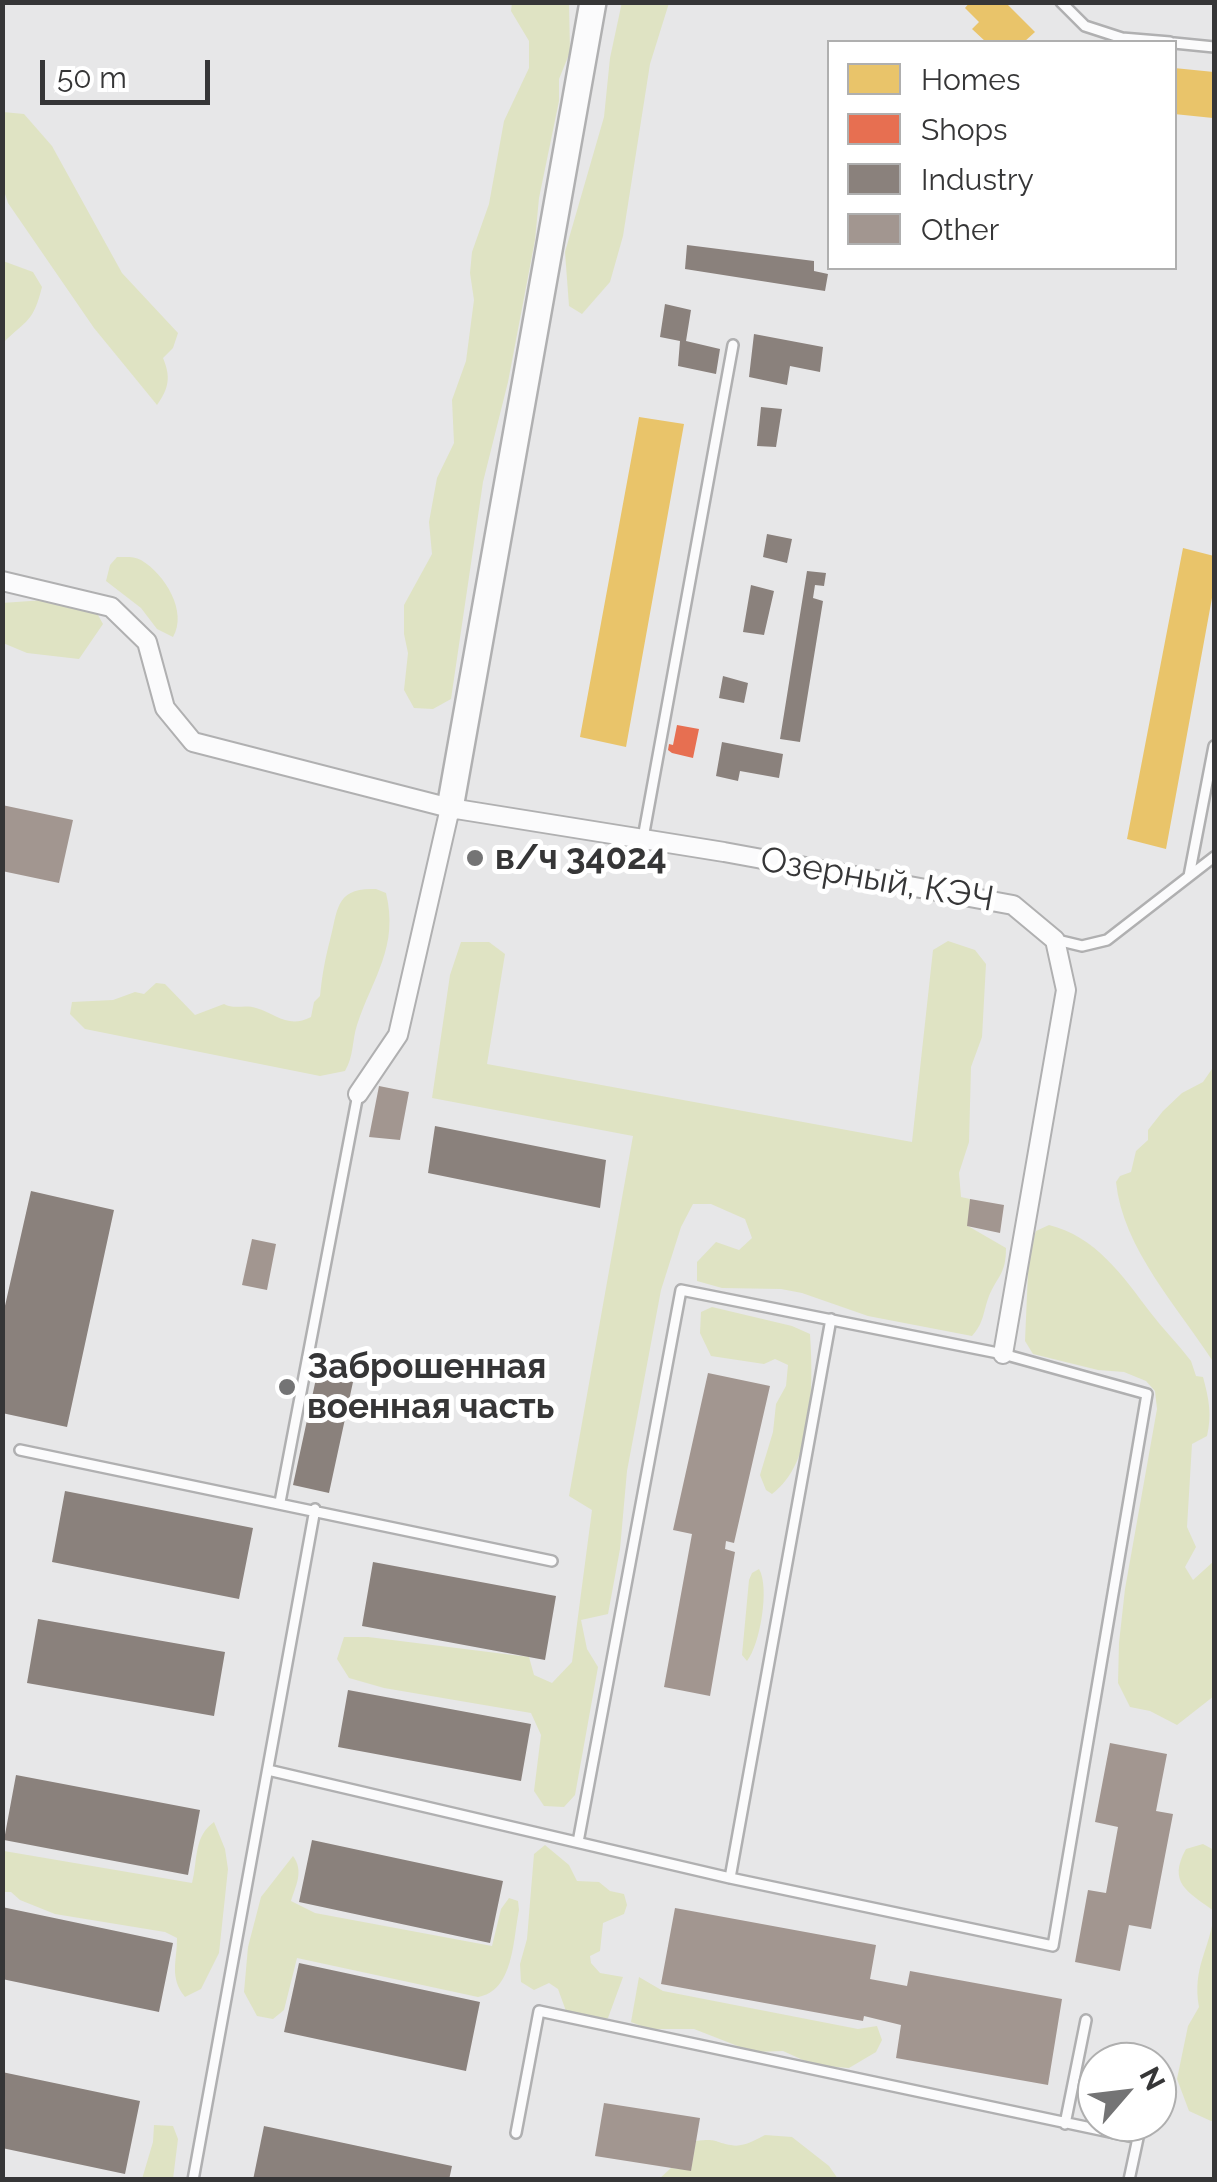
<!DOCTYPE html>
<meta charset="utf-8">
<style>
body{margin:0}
#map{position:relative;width:1217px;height:2182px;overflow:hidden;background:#e7e7e8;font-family:Raleway,sans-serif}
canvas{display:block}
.frame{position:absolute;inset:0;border:5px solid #363637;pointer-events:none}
.legend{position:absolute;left:827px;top:40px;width:350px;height:230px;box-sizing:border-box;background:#fff;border:2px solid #afafaf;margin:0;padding:12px 18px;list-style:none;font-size:30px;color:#363637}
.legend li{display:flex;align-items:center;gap:20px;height:50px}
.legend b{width:50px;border:2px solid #afafaf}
.north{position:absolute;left:1077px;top:2042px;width:100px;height:100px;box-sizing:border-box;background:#fff;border:2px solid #afafaf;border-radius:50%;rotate:62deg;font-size:28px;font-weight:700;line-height:40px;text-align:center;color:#363637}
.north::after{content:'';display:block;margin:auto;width:35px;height:45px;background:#747475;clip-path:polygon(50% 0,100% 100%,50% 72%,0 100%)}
.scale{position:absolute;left:40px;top:60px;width:170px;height:45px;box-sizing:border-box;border:5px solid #363637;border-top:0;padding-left:12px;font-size:30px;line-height:35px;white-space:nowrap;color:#363637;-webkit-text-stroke:8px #fff;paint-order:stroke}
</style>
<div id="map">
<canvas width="1217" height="2182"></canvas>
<div class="frame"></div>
<ul class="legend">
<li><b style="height:28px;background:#e9c46a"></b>Homes</li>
<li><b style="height:28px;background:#e76f51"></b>Shops</li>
<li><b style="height:28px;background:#8a817c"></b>Industry</li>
<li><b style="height:28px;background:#a29690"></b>Other</li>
</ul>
<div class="north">N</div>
<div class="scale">50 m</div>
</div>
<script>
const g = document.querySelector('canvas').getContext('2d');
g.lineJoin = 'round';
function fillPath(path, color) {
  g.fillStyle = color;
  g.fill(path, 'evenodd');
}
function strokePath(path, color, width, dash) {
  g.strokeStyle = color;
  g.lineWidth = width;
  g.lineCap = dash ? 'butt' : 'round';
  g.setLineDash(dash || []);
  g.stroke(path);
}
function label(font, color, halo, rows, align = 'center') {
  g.font = font + ' Raleway,sans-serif';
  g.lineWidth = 10;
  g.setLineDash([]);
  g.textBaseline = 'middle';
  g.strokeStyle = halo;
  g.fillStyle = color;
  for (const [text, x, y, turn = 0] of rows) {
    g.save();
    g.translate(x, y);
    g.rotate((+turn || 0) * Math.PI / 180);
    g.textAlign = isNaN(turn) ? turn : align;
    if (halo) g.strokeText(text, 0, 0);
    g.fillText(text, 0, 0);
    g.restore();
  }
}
const green = new Path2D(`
 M622 2 669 3 650 64 623 236 610 282 582 314 569 306 565 252 604 117 610 58Z
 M512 3H569L570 52 559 79V101L539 198 535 240 508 382 483 482 451 699 433 709 414 708 404 690 408 653 404 634V605L432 554 429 522 437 478 454 443 452 400 466 361 474 300 470 273 472 252 489 204 504 121 529 68V41L511 11Z
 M3 112 24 114 52 146 122 273 178 333 173 348 163 358C171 377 169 388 157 405L94 328 8 203 3 188Z
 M3 261 33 272 42 287C33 323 27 319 3 343Z
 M117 557C125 557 134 556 141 560 165 574 188 612 173 637L157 629 141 608 106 581 110 565Z
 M73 598 98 615 103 624 79 659 27 653 3 643 2 603Z
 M376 889 386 893C399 947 373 977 357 1025 352 1040 354 1056 345 1071L320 1076 85 1029 70 1014 72 1002 113 1000 135 992 144 994 156 983 165 984 195 1015 224 1004C235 1010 244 1004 256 1008 277 1014 288 1029 311 1017L314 1002 320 996C322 976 325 959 330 940 338 910 335 887 376 889Z
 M948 941 975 950 986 964 982 1037 971 1067 969 1142 959 1173 961 1197 970 1199 968 1226 1006 1248C1006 1274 998 1275 989 1296 983 1312 984 1323 972 1336L868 1316 802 1293 781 1289 722 1288 697 1281V1262L716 1242 739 1250 752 1238 745 1219 711 1204H693L681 1227 661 1290 627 1471 620 1549 608 1614 581 1620 587 1649 598 1667 575 1795 564 1807 544 1806 534 1791 541 1735 531 1713 384 1688 349 1678 337 1659 344 1637H368L529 1657 534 1675 552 1683 572 1662 592 1510 569 1496 633 1136 432 1098 450 975 461 942H489L505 954 487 1064 912 1142 933 950Z
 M1214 1066V1363C1178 1307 1123 1249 1116 1182L1120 1176 1131 1172 1136 1151 1148 1140V1130L1163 1111 1182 1093 1203 1082Z
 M1049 1225C1095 1236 1123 1276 1150 1312 1163 1329 1178 1344 1191 1361L1196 1376 1203 1377C1209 1399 1212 1415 1207 1436L1192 1444 1187 1527 1196 1547 1185 1567 1193 1580 1214 1561V1696L1177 1725 1150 1711 1130 1707 1118 1683 1119 1643 1125 1589 1157 1409 1155 1391 1146 1381 1124 1372 1098 1370 1033 1354 1025 1341 1029 1249 1036 1231Z
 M712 1307 792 1326 810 1334C813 1380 815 1463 772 1494L766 1490 760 1475 773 1432 776 1404 786 1386 788 1365 775 1359 764 1364 711 1356 700 1333 701 1312Z
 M759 1569C770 1587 760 1645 747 1661L742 1655 749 1580 752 1573Z
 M214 1822 225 1849 228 1869 219 1953 201 1989 185 1997C169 1977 177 1962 177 1938L165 1932 55 1914 20 1900 11 1892H3L4 1851 192 1883C198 1861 193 1837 214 1822Z
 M1203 1844 1214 1850V1911C1188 1892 1167 1883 1186 1849Z
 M545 1845 569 1865 577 1881 599 1882 610 1891 624 1894 627 1905 624 1914 603 1923 600 1951 590 1956 591 1963 600 1973 623 1977 608 2018 590 2022 566 2011 558 1989 549 1983 534 1990 521 1982 520 1964 527 1939 534 1854Z
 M293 1856C304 1871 296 1885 291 1901L315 1913 492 1946 501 1909 509 1898 518 1901 519 1910C513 1939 514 1991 478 1997L297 1958 284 2010 273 2019 257 2016 244 1992 248 1947 261 1897Z
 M1214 1913V2121H1211L1189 2111 1177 2079 1188 2026 1199 2007C1192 1967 1210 1950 1214 1913Z
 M639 1977 663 1991 858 2029 877 2026 882 2040 876 2052 849 2068 814 2065 783 2051 753 2052 694 2029H649L631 2022Z
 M154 2125 173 2126 178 2139 173 2179H142L153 2142Z
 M765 2135 792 2137 829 2166 838 2179 658 2180 671 2168 691 2170 696 2141C718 2138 713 2142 731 2145 742 2148 755 2140 765 2135Z`);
const homes = new Path2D(`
 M970 2H1005L1035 32 1024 42H986L972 29 979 22 965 8Z
 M1174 68 1214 72 1213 118 1174 114Z
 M639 417 684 424 626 747 580 737Z
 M1183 548 1214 556V587L1166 849 1127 839Z`);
const shops = new Path2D(`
 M677 725 699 729 693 758 672 753 668 750 669 744 673 745Z`);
const industry = new Path2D(`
 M687 245 814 261V271L828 274 825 291 685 269Z
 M665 304 691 310 686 341 720 349 716 374 678 366 680 341 660 337Z
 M754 334 823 347 820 372 790 366 787 385 749 377Z
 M761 407 782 409 776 447 757 446Z
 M767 534 792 539 787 563 763 557Z
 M807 571 826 573 824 586 815 585 813 598 823 601 800 742 780 739Z
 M751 585 774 591 764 635 743 632Z
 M723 676 748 683 744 703 719 698Z
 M722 742 783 754 779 778 740 771 738 781 716 776Z
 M435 1126 606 1160 600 1208 428 1173Z
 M31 1191 114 1210 67 1427 2 1413V1319Z
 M317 1374 353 1382 329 1493 293 1485Z
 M65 1491 253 1528 239 1599 52 1562Z
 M373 1562 556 1596 545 1660 362 1626Z
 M38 1619 225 1652 214 1716 27 1683Z
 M348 1690 531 1724 521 1781 338 1747Z
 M16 1775 200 1810 188 1875 4 1840Z
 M312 1840 503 1881 490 1943 299 1902Z
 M2 1907 173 1943 159 2012 2 1979Z
 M299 1963 480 2002 466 2071 284 2032Z
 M2 2072 140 2101 125 2174 2 2148Z
 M264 2126 452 2166 449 2180H253Z`);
const building = new Path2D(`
 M2 805 73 820 59 883 2 871Z
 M379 1086 409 1092 400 1140 369 1137Z
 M970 1199 1004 1205 1000 1233 967 1226Z
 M252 1239 276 1244 267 1290 242 1285Z
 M708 1373 770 1386 734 1543 726 1541 725 1549 735 1552 710 1696 664 1687 692 1534 673 1530Z
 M1110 1743 1167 1754 1156 1811 1173 1814 1151 1929 1129 1925 1120 1971 1075 1962 1088 1890 1106 1893 1118 1827 1095 1822Z
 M675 1908 876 1945 870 1979 907 1986 910 1971 1062 1999 1048 2085 896 2058 901 2025 864 2016 863 2021 661 1984Z
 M604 2103 700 2118 691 2171 595 2156Z`);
const lane = new Path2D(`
 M1061 2 1085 26 1122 38 1170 42
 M1174 43 1214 47
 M643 838 733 345
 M1189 876 1214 746
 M1057 940 1082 946 1107 940 1214 857
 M20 1450 552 1561
 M280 1502 358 1094
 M268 1770 730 1878 1053 1946 1147 1394 1003 1354 681 1290 578 1842
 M730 1878 831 1319
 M1065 2124 1086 2020
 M516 2133 539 2011 1138 2138 1129 2180
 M193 2180 315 1509`);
const street = new Path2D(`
 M2 581 111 607 147 642 165 708 193 742 450 808 724 852 1013 905 1055 940 1066 990 1003 1354
 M358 1094 398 1035 450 808`);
const secondary = new Path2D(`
 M450 808 593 2`);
const markers = [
 [475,858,10,"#747475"],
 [287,1387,10,"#747475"]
];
const poiNames = [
 ["в/ч 34024",495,858],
 ["Заброшенная",307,1367],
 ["военная часть",307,1407]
];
const streetNames = [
 ["Озерный, КЭЧ",877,880,10]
];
fillPath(green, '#dfe3c3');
fillPath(homes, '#e9c46a');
fillPath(shops, '#e76f51');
fillPath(industry, '#8a817c');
fillPath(building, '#a29690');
strokePath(lane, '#b0b0b1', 14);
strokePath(street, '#b0b0b1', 22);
strokePath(secondary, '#b0b0b1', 30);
strokePath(lane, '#fbfbfc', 9);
strokePath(street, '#fbfbfc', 18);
strokePath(secondary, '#fbfbfc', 25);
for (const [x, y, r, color] of markers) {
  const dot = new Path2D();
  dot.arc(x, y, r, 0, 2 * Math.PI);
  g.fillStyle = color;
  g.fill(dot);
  strokePath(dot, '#fff', 4);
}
label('bold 35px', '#363637', '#fff', poiNames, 'left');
label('35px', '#363637', '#fff', streetNames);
</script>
